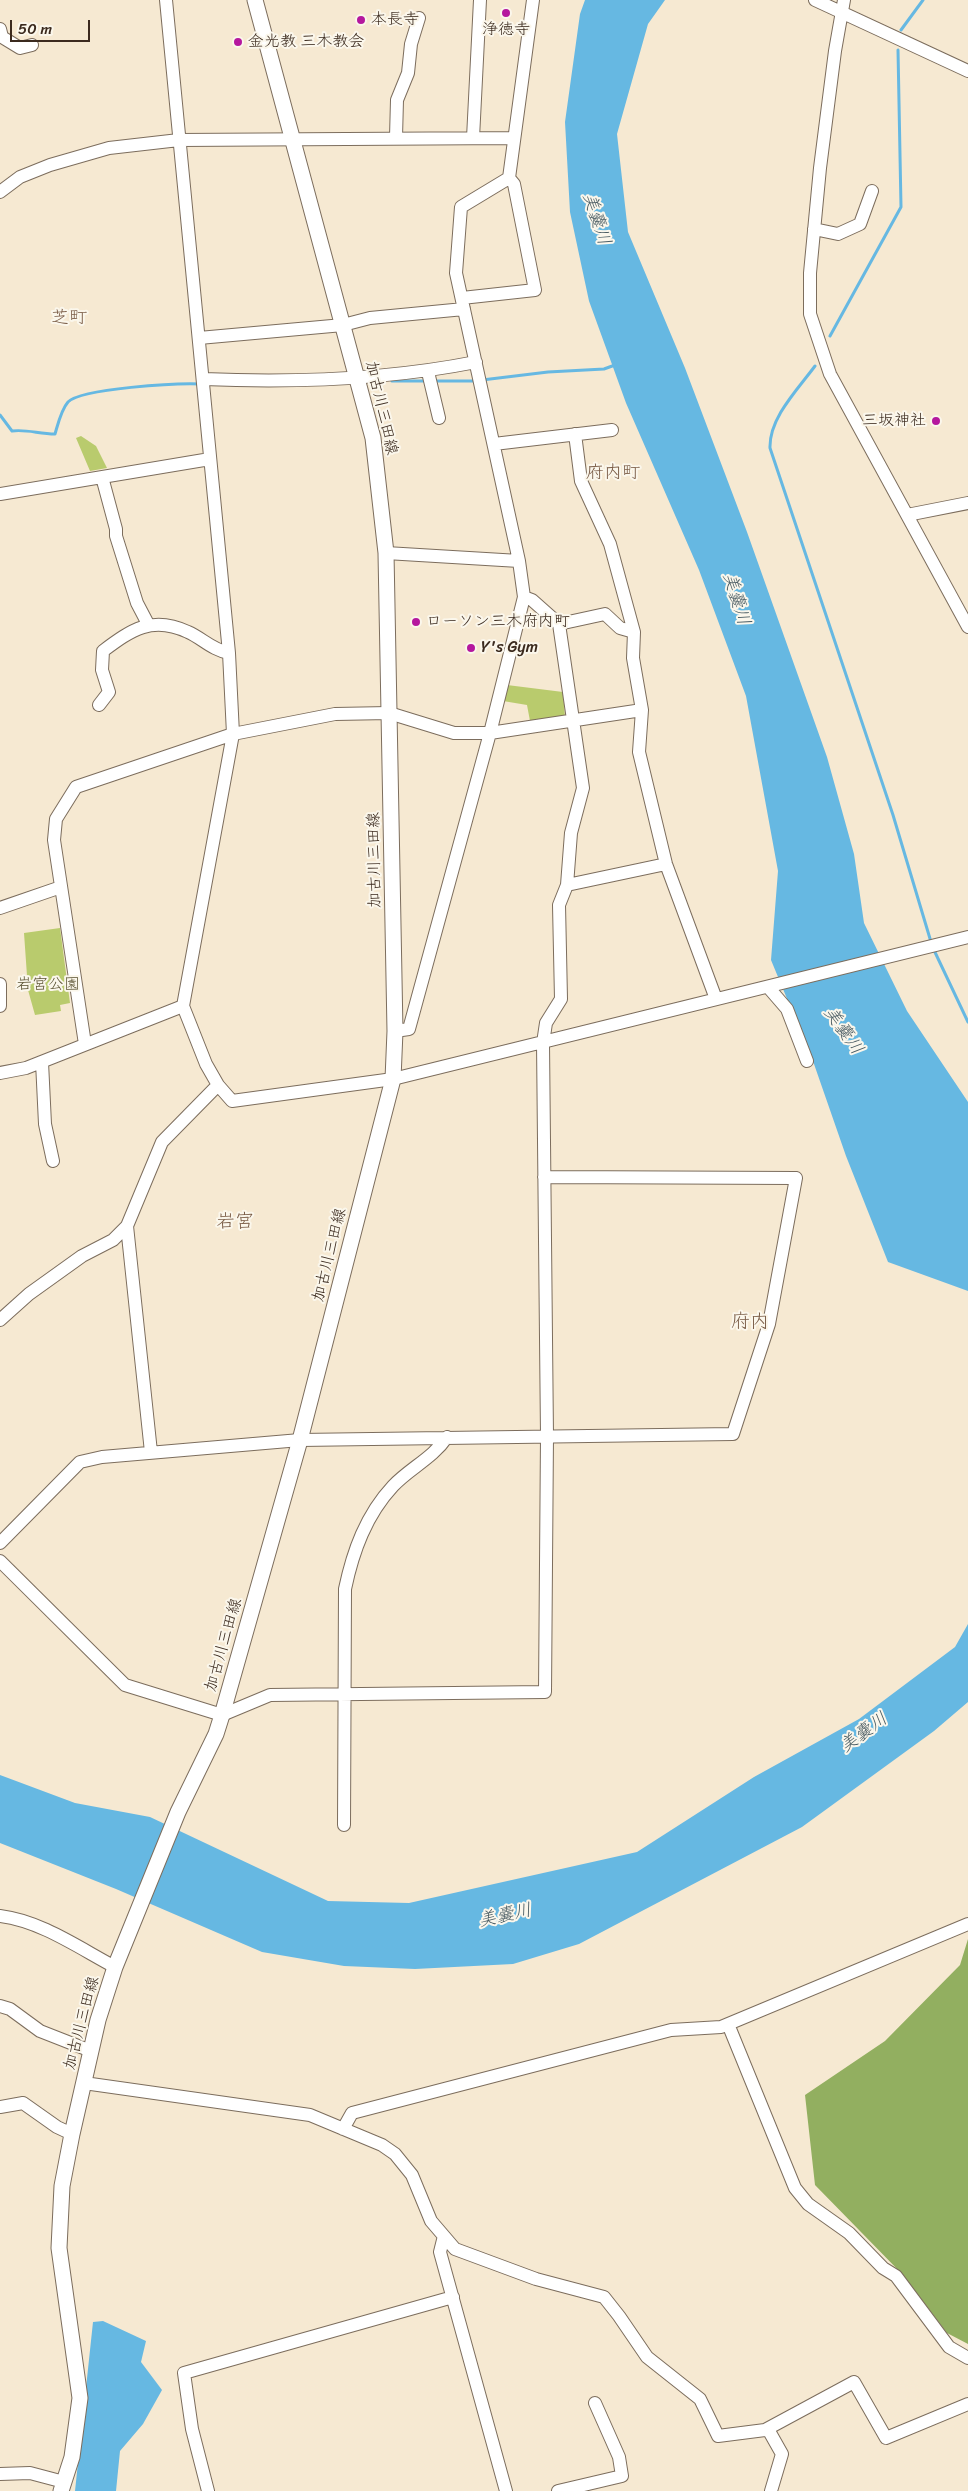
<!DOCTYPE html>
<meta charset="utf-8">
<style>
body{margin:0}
#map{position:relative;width:968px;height:2491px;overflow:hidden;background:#f6e9d2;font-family:Sriracha,sans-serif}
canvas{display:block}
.scale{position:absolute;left:10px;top:20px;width:80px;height:22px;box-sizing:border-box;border:2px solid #3b2a1e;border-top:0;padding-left:6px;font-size:15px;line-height:18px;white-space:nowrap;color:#3b2a1e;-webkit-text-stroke:4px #fbf7ec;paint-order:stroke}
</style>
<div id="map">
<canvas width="968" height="2491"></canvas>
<div class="scale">50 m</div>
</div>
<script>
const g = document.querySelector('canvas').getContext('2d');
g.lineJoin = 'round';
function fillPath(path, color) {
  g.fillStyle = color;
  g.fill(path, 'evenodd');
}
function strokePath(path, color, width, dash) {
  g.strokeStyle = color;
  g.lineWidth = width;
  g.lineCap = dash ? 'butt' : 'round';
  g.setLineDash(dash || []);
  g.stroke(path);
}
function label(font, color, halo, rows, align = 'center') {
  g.font = font + ' Sriracha,"Klee One",sans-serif';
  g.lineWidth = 4;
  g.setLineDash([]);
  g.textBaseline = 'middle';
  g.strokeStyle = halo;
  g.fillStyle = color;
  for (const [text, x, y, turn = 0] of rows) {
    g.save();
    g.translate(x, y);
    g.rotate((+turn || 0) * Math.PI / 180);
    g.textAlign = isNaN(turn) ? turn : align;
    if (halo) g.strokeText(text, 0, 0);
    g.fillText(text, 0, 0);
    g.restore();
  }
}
const green = new Path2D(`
 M81 436 96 446 107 468 90 471 76 438Z
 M507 685 563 692 565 717 530 721 527 705 503 701Z
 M60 928 70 1003 60 1005 61 1011 35 1015 28 990 24 933Z`);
const forest = new Path2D(`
 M968 1939V2344L947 2333 903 2275 815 2185 805 2095 885 2041 960 1965Z`);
const water = new Path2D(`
 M585 0H665L648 24 617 134 628 232 685 368 747 532 827 757 854 854 864 923 907 1011 968 1102V1291L888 1262 846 1156 814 1064 771 960 778 871 746 696 699 570 626 403 589 301 570 212 565 122 580 14Z
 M968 1624V1702L934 1731 802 1827 579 1944 513 1964 415 1969 344 1966 262 1952 116 1889 0 1843V1775L75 1803 150 1817 328 1901 409 1903 637 1852 754 1777 859 1719 955 1647Z
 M103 2321 146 2341 141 2362 162 2390 143 2424 120 2451 116 2491H75L93 2322Z`);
const stream = new Path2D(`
 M901 30 923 0
 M830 336 901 207 898 50
 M815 366C798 389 769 418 770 448L893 815 931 942
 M482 380 548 372 604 369 615 365
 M392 381H426
 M435 381H476
 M0 415 12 431C27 429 39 434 55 434 58 424 61 410 68 402 82 388 178 383 201 384
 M933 948 968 1022`);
const minor = new Path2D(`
 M166 0 229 653 233 734 183 1006 206 1064 218 1085 232 1101 393 1079 968 937
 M815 0 968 71
 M844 0 835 51 820 168 810 273V314L830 374 968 627
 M0 29 2 37 20 48 32 45
 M396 137 397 100 408 73 411 44 419 18
 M473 138 480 0
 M0 192 20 177 50 165 109 148 179 140 514 138
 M814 229 838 234 860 224 872 191
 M462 298 535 290 514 184 509 178
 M199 338 343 325 370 318 464 309
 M428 372 439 418
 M203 379C295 383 385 380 476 362
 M575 434 581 481 610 544 634 632 633 658 642 710 639 752 666 864 716 999
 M494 444 612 430
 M102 477 116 529V536L137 603 148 624
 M0 494 210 459
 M907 515 968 503
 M386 553 519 561
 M559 624 605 614 620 628 634 632
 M99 705 109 692 102 670 103 651C131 630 152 615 188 632 202 638 212 650 229 653
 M567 885 666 864
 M0 908 61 887
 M0 984V1006
 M768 987 787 1009 807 1061
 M395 1031 409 1029 490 733 524 597 519 561 456 273 461 207 509 178 533 0
 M85 1044 54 840 56 819 76 787 233 734 335 714 389 713 454 733H490L642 710
 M42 1062 45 1124 53 1161
 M0 1073 26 1068 183 1006
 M127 1226 151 1452
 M0 1320 29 1294 82 1256 113 1240 127 1226 162 1142 218 1085
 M0 1543 80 1462 102 1457 300 1440 733 1434 769 1324 796 1178 544 1177
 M0 1561 125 1685 222 1715 270 1695 545 1692 547 1436 543 1043 546 1023 561 999 559 905 567 885 571 833 583 788 559 624 532 600 524 597
 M344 1825 345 1589C353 1551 366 1515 393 1486 410 1468 433 1458 447 1437
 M0 1916C41 1921 79 1948 115 1967
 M0 2006 10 2009 40 2031 91 2051
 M728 2024 795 2188 808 2204 849 2233 883 2268 896 2276 949 2347 968 2358
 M84 2083 310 2115 382 2145 395 2154 412 2175 431 2221 455 2249 536 2279 604 2297 619 2316 647 2357 700 2399 718 2436 765 2430 854 2382 886 2438 968 2404
 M0 2107 23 2103 57 2127 72 2134
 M343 2129 352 2113 671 2030 721 2027 968 1924
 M444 2236 440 2252 506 2491
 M765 2430 769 2431 782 2454 771 2491
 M0 2474 30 2473 64 2482
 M208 2491 192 2429 184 2373 453 2297
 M558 2491 622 2476 619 2457 595 2403`);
const major = new Path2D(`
 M61 2491 72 2457 80 2398 59 2248 62 2186 72 2134 98 2020 115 1967 178 1812 216 1734 222 1715 300 1440 393 1079 395 1031 386 553 373 438 255 0`);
const markers = [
 [506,13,5,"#b5179e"],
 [361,20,5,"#b5179e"],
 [238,42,5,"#b5179e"],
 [936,421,5,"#b5179e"],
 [416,622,5,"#b5179e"],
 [471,648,5,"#b5179e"]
];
const poiNames = [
 ["本長寺",371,20],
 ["浄徳寺",506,30,"center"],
 ["金光教 三木教会",248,42],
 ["三坂神社",926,421,"right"],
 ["ローソン三木府内町",426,622],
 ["Y's Gym",481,648]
];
const streetNames = [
 ["加古川三田線",381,408,77],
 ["加古川三田線",375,860,-91],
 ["加古川三田線",330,1255,-76],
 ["加古川三田線",224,1645,-74],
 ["加古川三田線",82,2023,-75]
];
const parkNames = [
 ["岩宮公園",48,985]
];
const waterNames = [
 ["美嚢川",596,219,72],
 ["美嚢川",736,599,73],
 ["美嚢川",843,1031,55],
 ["美嚢川",864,1733,-36],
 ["美嚢川",505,1916,-12]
];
const neighbourhoodNames = [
 ["芝町",69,318],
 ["府内町",613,473]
];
const quarterNames = [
 ["岩宮",235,1222],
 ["府内",750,1322]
];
fillPath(green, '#b9cb6d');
fillPath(forest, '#92af60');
fillPath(water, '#66b8e2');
strokePath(stream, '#66b8e2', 3);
strokePath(minor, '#7c6d5d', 14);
strokePath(major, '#7c6d5d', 17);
strokePath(minor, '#fff', 12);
strokePath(major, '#fff', 15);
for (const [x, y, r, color] of markers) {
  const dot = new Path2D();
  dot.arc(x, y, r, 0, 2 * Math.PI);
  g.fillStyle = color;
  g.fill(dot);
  strokePath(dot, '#fbf7ec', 2);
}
label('16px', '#3b2a1e', '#fbf7ec', poiNames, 'left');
label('16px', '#3b2a1e', '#fbf7ec', streetNames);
label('16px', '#5a5232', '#fbf7ec', parkNames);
label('italic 18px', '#4a5c63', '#fbf7ec', waterNames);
label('18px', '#795b45', '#fbf7ec', neighbourhoodNames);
label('19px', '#795b45', '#fbf7ec', quarterNames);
</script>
